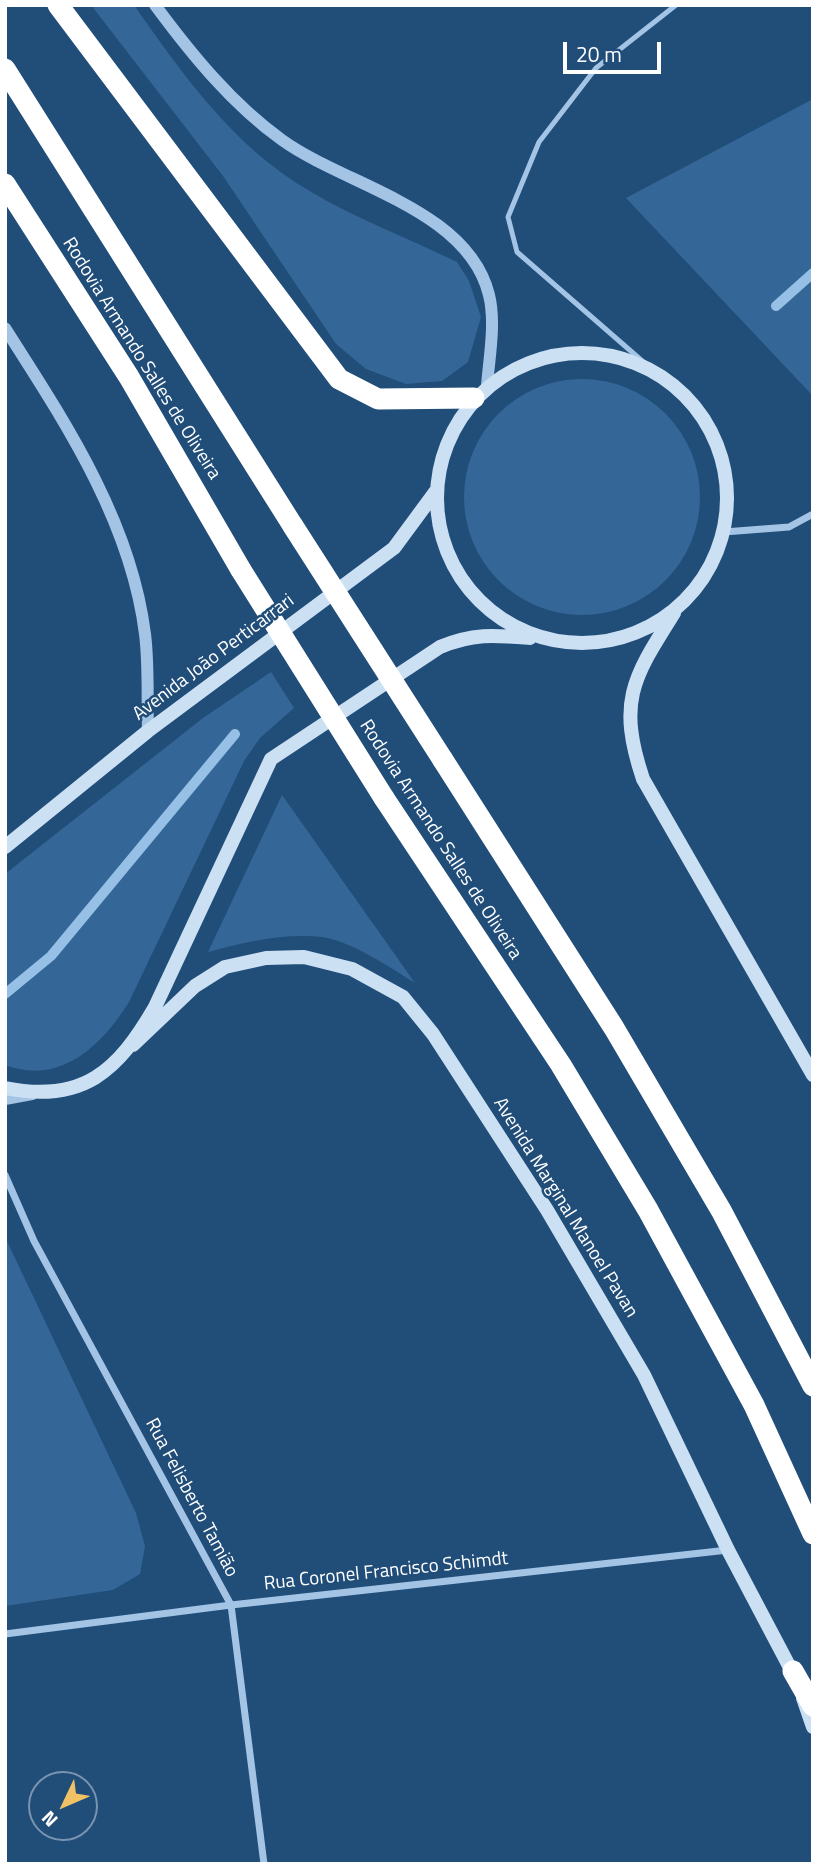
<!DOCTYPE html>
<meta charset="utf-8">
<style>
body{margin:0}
#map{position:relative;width:818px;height:1869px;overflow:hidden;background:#214d79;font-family:"Titillium Web",sans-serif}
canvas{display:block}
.frame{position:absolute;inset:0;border:7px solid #fff;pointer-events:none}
.north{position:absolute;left:28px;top:1771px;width:70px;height:70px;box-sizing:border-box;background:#214d79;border:2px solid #7a94af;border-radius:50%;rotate:226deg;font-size:19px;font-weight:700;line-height:28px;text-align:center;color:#fff}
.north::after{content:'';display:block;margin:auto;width:24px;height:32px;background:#f1c165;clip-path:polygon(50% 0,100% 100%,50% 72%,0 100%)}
.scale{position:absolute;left:563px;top:42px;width:98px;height:32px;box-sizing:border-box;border:4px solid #fff;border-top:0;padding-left:9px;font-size:21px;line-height:24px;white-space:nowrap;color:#fff;-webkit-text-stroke:5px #214d79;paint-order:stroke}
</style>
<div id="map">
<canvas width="818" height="1869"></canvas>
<div class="frame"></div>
<div class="north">N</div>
<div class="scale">20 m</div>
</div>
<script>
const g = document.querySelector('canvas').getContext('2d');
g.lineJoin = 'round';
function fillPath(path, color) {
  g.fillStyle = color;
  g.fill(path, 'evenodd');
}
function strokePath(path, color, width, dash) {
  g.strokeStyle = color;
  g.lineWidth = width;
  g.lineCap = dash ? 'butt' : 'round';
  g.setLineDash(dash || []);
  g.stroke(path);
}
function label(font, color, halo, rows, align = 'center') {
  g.font = font + ' "Titillium Web",sans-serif';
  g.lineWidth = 5;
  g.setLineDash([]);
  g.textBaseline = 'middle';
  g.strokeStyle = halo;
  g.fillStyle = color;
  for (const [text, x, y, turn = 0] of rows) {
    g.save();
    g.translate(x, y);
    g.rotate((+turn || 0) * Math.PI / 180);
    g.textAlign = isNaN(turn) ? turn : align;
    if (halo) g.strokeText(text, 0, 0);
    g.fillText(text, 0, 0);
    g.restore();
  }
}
const green = new Path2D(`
 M91 5H134C183 75 233 146 308 190 354 218 408 238 457 262L469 281 481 317 468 362 442 381 406 384 366 369 336 344 223 176Z
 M813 99V396L626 198Z
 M464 497a118 118 0 1 1 236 0a118 118 0 1 1-236 0Z
 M271 672 294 708 260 738 244 761 129 1002C102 1045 61 1086 5 1065V874L203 718Z
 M282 795 415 983C391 968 351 941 322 937 284 933 245 942 208 952Z
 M5 1237 136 1513 145 1546 140 1574 113 1590 5 1606Z`);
const stream = new Path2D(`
 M776 306 813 273
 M5 994 51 956 235 734`);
const service = new Path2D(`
 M656 373 517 252 508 217 539 142 596 68 676 5`);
const minor = new Path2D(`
 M724 532 789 527 813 514
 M5 1175 34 1241 231 1605 264 1864
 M5 1634 231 1605 728 1550`);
const tertiary = new Path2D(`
 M155 5C192 55 232 104 282 140 346 186 468 209 489 295 496 323 489 358 487 386
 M5 328C65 422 131 521 145 634 149 665 147 699 148 731
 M5 1099 32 1094`);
const secondary = new Path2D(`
 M437 498a145 145 0 1 1 290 0a145 145 0 1 1-290 0Z
 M674 613C633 678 617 701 643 779L813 1075
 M5 847 148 731 394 548 436 491
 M133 1045 195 986 225 967 266 958 304 957 352 969 403 997 433 1034 547 1210 644 1375 728 1550 796 1679
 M5 1088C83 1104 118 1071 155 1007L271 759 440 647C473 633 494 635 530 638
 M803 1698 813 1727`);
const motorway = new Path2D(`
 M58 5 339 379 378 399 474 398
 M5 69 293 526
 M5 184 129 377 241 570
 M443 760 614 1028 722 1212 813 1386
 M384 798 561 1065 648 1210 754 1405 813 1534
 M793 1671 813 1706`);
const motorwayBridge = new Path2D(`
 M293 526 443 760
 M241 570 384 798`);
const streetNames = [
 ["Rodovia Armando Salles de Oliveira",141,359,58],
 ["Avenida João Perticarrari",214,658,-37],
 ["Rodovia Armando Salles de Oliveira",440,840,57],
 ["Avenida Marginal Manoel Pavan",565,1208,58],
 ["Rua Felisberto Tamião",191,1498,62],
 ["Rua Coronel Francisco Schimdt",386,1572,-6]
];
fillPath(green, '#346797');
strokePath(stream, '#97c0e6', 10);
strokePath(service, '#a3c4e5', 5);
strokePath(minor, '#a3c4e5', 7);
strokePath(tertiary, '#a3c4e5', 12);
strokePath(secondary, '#cce0f4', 14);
strokePath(motorway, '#fff', 21);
strokePath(motorwayBridge, '#fff', 21);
label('19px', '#fff', '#214d79', streetNames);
</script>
